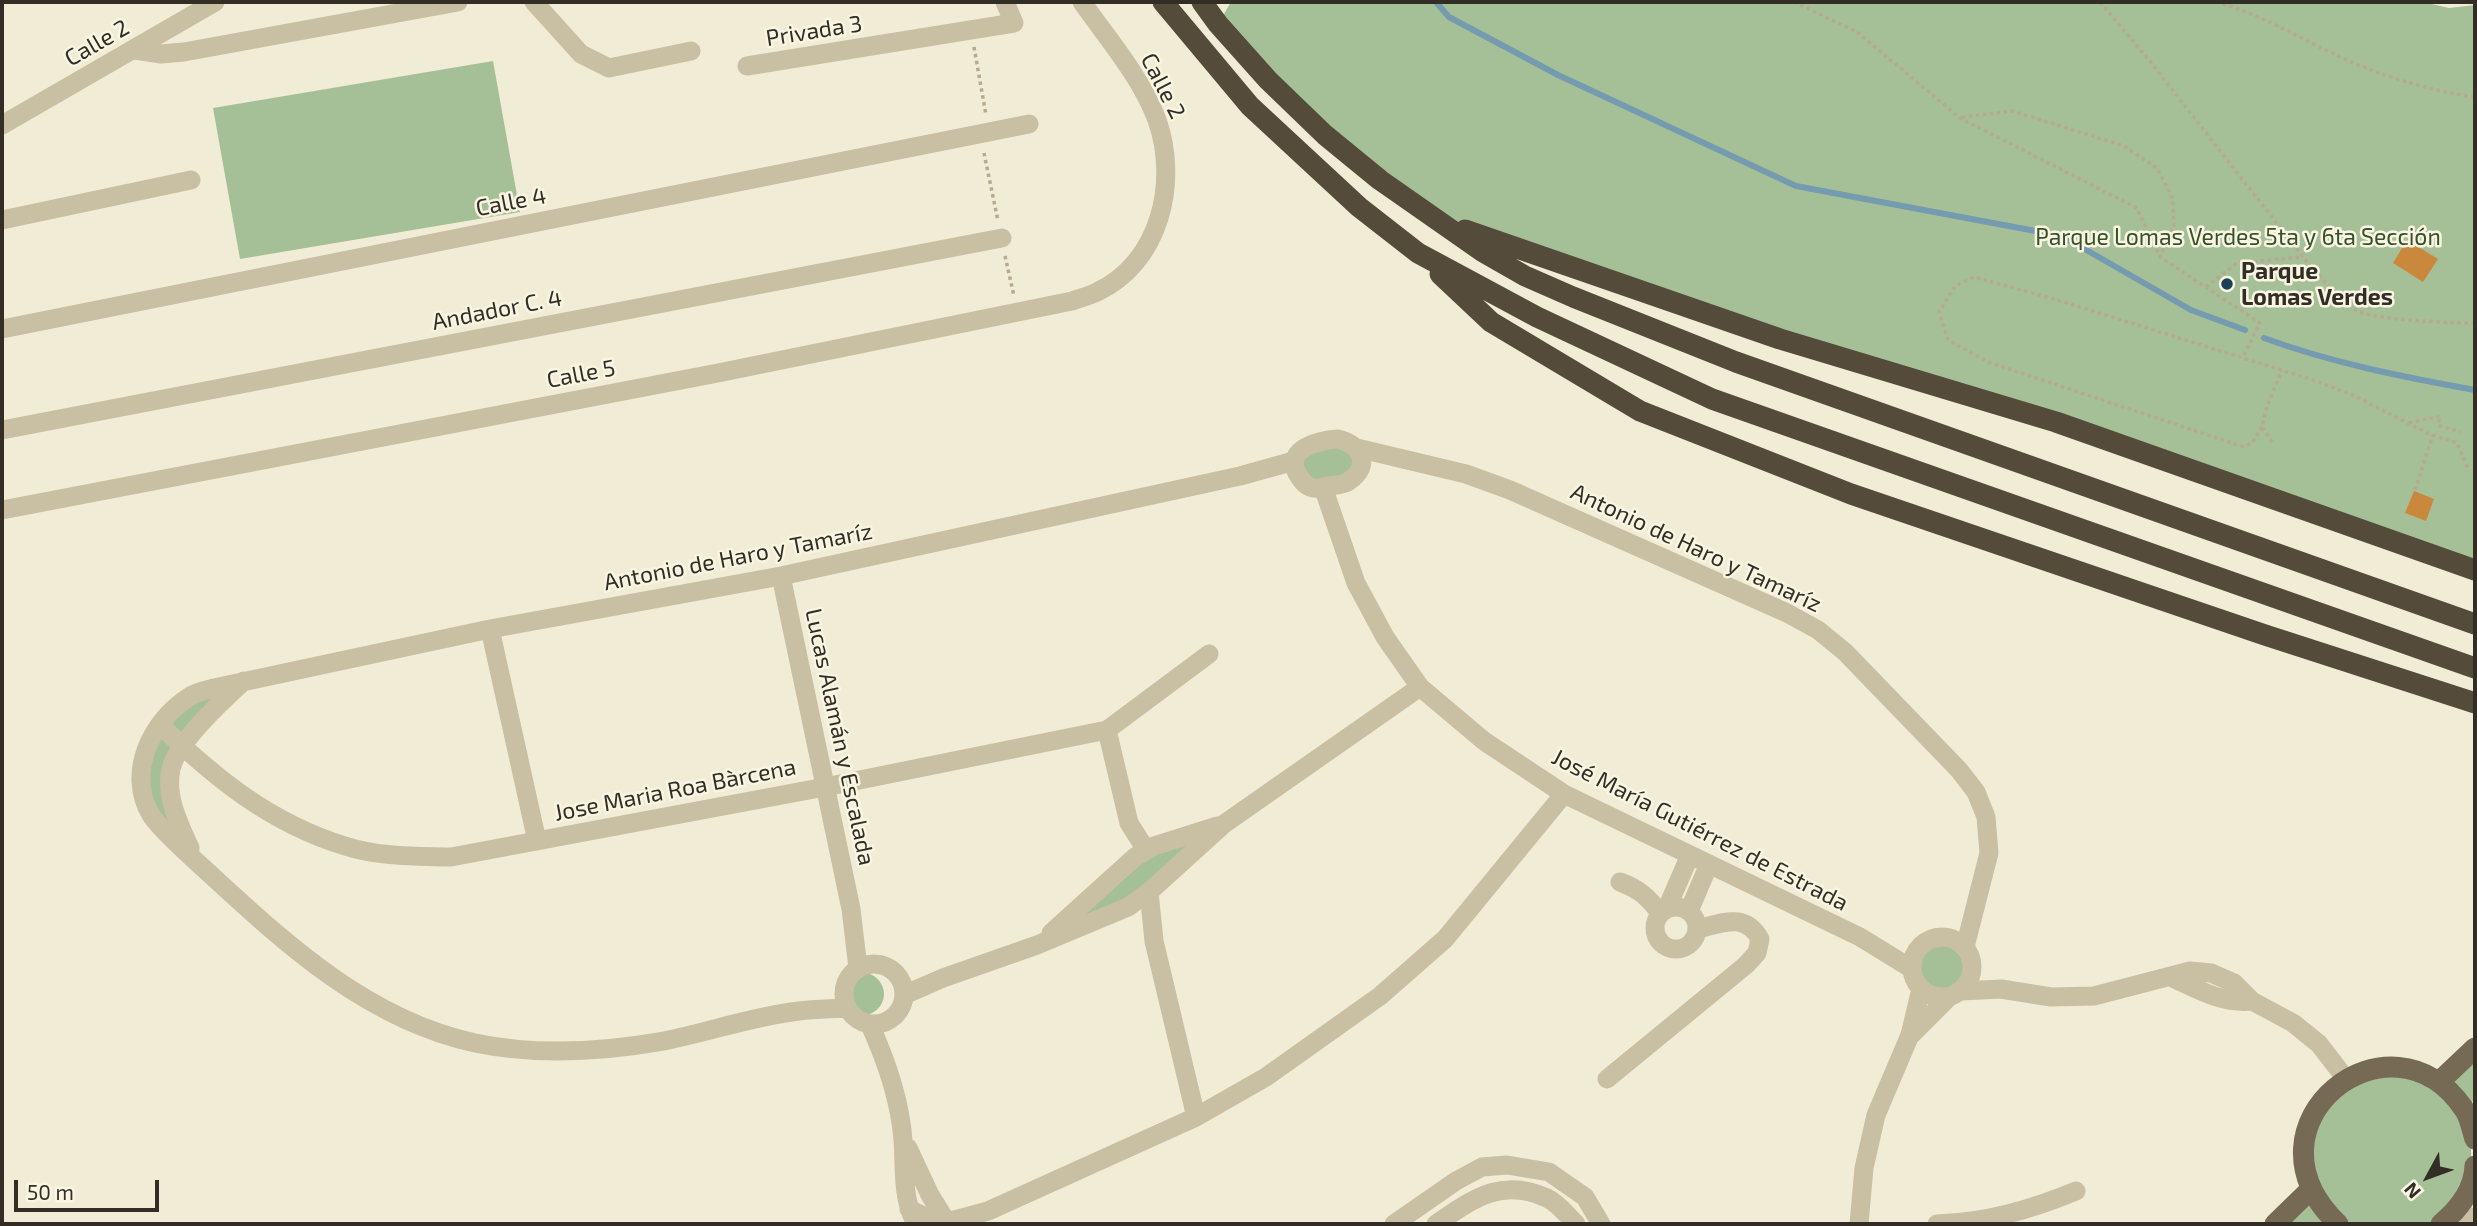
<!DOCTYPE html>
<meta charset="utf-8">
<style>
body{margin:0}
#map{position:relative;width:2477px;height:1226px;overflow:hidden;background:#f1ecd6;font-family:"Exo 2",sans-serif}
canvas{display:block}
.frame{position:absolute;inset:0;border:4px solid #332e25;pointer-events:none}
.north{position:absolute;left:2393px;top:1142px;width:70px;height:70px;-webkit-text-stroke:5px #f9f5e2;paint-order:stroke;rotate:229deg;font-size:19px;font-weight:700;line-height:28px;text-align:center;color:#332e25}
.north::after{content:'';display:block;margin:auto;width:24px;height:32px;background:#332e25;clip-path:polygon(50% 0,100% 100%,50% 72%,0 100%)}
.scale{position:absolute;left:14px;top:1180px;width:145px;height:32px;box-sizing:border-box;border:4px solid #332e25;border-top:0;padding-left:9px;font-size:21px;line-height:24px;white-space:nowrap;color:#332e25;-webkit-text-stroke:5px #f9f5e2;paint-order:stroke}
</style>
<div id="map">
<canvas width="2477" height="1226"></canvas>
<div class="frame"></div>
<div class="north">N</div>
<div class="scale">50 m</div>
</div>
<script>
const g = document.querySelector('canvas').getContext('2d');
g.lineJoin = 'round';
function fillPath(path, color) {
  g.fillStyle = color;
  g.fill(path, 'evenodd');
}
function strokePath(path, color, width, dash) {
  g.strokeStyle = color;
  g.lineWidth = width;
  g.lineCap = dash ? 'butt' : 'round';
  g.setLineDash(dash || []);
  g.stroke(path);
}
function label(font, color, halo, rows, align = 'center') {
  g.font = font + ' "Exo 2",sans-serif';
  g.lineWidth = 5;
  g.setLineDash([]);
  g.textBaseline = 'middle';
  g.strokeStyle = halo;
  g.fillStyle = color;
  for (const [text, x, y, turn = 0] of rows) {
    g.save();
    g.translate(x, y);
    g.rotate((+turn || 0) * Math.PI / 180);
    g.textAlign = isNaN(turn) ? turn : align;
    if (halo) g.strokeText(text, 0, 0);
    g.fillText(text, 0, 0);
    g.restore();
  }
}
const green = new Path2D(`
 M1231 2H2423L2449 8 2475 5V568L1440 222 1380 180 1218 24Z
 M493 61 520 212 240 259 213 108Z
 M1338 439 1361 466 1315 489 1298 454Z
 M244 680 171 768 198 863 144 797 160 725 171 712Z
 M1224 824 1149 892 1037 945 1123 867Z
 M1912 967a30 30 0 1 1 60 0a30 30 0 1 1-60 0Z
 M842 994a21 21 0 1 1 42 0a21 21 0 1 1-42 0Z
 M2475 1049V1099L2465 1108 2441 1082Z
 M2391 1072 2437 1085 2471 1139V1171L2455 1206 2432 1224H2344L2313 1189 2309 1133 2348 1083Z
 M2309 1193 2334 1224H2280Z`);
const stream = new Path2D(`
 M1436 2 1449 17 1558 75 1796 186 2062 236 2191 310 2245 330
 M2264 338C2332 363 2403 377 2475 390`);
const building = new Path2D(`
 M2407 240 2438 259 2423 282 2393 263Z
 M2414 491 2434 499 2426 521 2405 513Z`);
const path = new Path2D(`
 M1794 2 1857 32 1960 118 2137 208 2160 257 2260 323 2243 357
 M2100 2 2148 59 2308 263C2323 279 2337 298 2355 310 2371 320 2453 323 2475 323
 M2216 2C2260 14 2298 37 2340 57 2378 75 2434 92 2475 97
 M974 47 986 115
 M1962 117 2012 111 2124 146 2157 168 2172 197 2174 226 2160 257
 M984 153 998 221
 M1005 256 1014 296
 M2206 287 2237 263 2303 257
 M2409 423 2440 416 2438 425 2460 432
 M2262 427 2253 442 2244 447 1988 362 1948 340 1939 312 1955 286 1974 277 2061 301 2313 380 2353 395 2429 434 2457 443 2469 471
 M2272 442 2262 427 2267 406 2282 370
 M2415 490 2433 435`);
const minor = new Path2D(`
 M534 2 581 54 609 68 691 51
 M135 50 161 54 184 52 458 2
 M747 66 1014 23 1005 2
 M2 125 215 2
 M2 220 191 180
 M2 329 1029 124
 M2 430 1002 238
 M1338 439C1361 444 1372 466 1349 481 1344 485 1335 485 1328 486 1323 487 1318 489 1313 488 1305 486 1301 480 1297 473 1284 448 1321 440 1338 439Z
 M1357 448 1466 474 1510 490 1787 613 1818 630 1845 652 1959 770 1976 792 1986 817 1989 853 1965 947
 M1323 487 1356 583 1385 637 1420 687 1484 741 1564 794 1860 937 1912 969
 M2 510 718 373 1072 301C1080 298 1089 296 1097 292 1160 263 1179 182 1157 120 1141 77 1108 39 1082 2
 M781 576 851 909 858 968
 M490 629 537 841
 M160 725C215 778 270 823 345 846 379 857 416 856 451 857L825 787 1107 730 1209 654
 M1107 730 1129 823 1146 850
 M190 848C179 824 165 796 171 769 177 742 223 700 244 681
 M1620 882C1639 889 1648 897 1660 913
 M1149 892 1154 941 1196 1117
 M1655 928a21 21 0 1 1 42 0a21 21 0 1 1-42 0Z
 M1667 908 1690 855
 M1689 911 1709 864
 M1051 933 1135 857 1154 846 1217 826
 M1912 967a30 30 0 1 1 60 0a30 30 0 1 1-60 0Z
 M844 994a30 30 0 1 1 60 0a30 30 0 1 1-60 0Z
 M2171 977C2197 989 2222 1004 2252 1001
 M1961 991 2001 989 2051 997 2094 996 2190 971 2211 973 2234 983 2252 1001 2293 1023 2319 1044 2346 1079
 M904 995 943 978 1037 945 1128 907 1149 892 1224 824 1420 687
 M846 1008C830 1009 814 1009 799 1011 754 1016 709 1032 664 1041 602 1052 537 1056 475 1043 369 1020 288 946 211 875 196 861 161 831 151 815 126 773 151 721 189 697 196 692 206 690 214 688L490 629 781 576 1240 476 1294 461
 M870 1025C886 1060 900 1101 903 1140 905 1167 902 1195 914 1220
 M1911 1035 1949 997
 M1607 1079 1746 965 1757 953 1760 939C1745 912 1723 923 1697 929
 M908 1148 930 1195 948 1224
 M909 1209 928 1218 947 1222 988 1211 1196 1117 1266 1077 1380 996 1445 939 1564 794
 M2459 1209 2475 1222
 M1394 1224 1456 1181 1482 1167 1507 1165 1549 1172 1585 1197 1601 1224
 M1436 1224C1473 1199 1501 1177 1547 1198 1558 1203 1568 1216 1576 1224
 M1859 1224 1864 1168 1876 1115 1910 1035 1921 989
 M1937 1224C1987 1222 2030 1210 2076 1191`);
const major = new Path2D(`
 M2439 1082 2475 1048
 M2275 1224 2310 1190
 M2338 1224C2234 1124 2391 1001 2464 1109 2470 1117 2472 1130 2475 1139
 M2441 1224C2459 1209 2474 1190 2475 1166`);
const highway = new Path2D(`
 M1163 2 1250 106 1359 207 1418 253 1537 317 1712 399 2475 668
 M1202 2 1218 24 1268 80 1325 135 1380 180 1483 252 1525 276 1573 297 1736 362 2475 624
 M1465 230 1780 339 2056 422 2475 570
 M1440 274 1491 322 1640 411 1851 494 2265 635 2475 703`);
const markers = [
 [2227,284,7,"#1a4055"]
];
const streetNames = [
 ["Privada 3",814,31,-9],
 ["Calle 2",97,43,-30],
 ["Calle 2",1163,86,63],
 ["Calle 4",511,202,-11],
 ["Andador C. 4",497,310,-11],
 ["Calle 5",581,374,-11],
 ["Antonio de Haro y Tamaríz",1696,548,25],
 ["Antonio de Haro y Tamaríz",738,557,-11],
 ["Lucas Alamán y Escalada",840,737,78],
 ["Jose Maria Roa Bàrcena",675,790,-11],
 ["José María Gutiérrez de Estrada",1700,830,27]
];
const parkNames = [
 ["Parque Lomas Verdes 5ta y 6ta Sección",2238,237]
];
const poiNames = [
 ["Parque",2241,271],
 ["Lomas Verdes",2241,297]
];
fillPath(green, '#a5c096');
strokePath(stream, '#749baf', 6);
fillPath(building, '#c9883c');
strokePath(path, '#b5aa8c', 3.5, [3.5, 3.5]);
strokePath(minor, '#c9bfa2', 19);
strokePath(major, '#766a55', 21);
strokePath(highway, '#554b3b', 21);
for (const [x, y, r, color] of markers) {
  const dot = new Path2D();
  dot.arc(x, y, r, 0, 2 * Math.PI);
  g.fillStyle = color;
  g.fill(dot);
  strokePath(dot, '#f9f5e2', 2.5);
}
label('23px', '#332e25', '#f9f5e2', streetNames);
label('23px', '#365228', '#f9f5e2', parkNames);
label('bold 23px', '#332e25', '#f9f5e2', poiNames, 'left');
</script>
